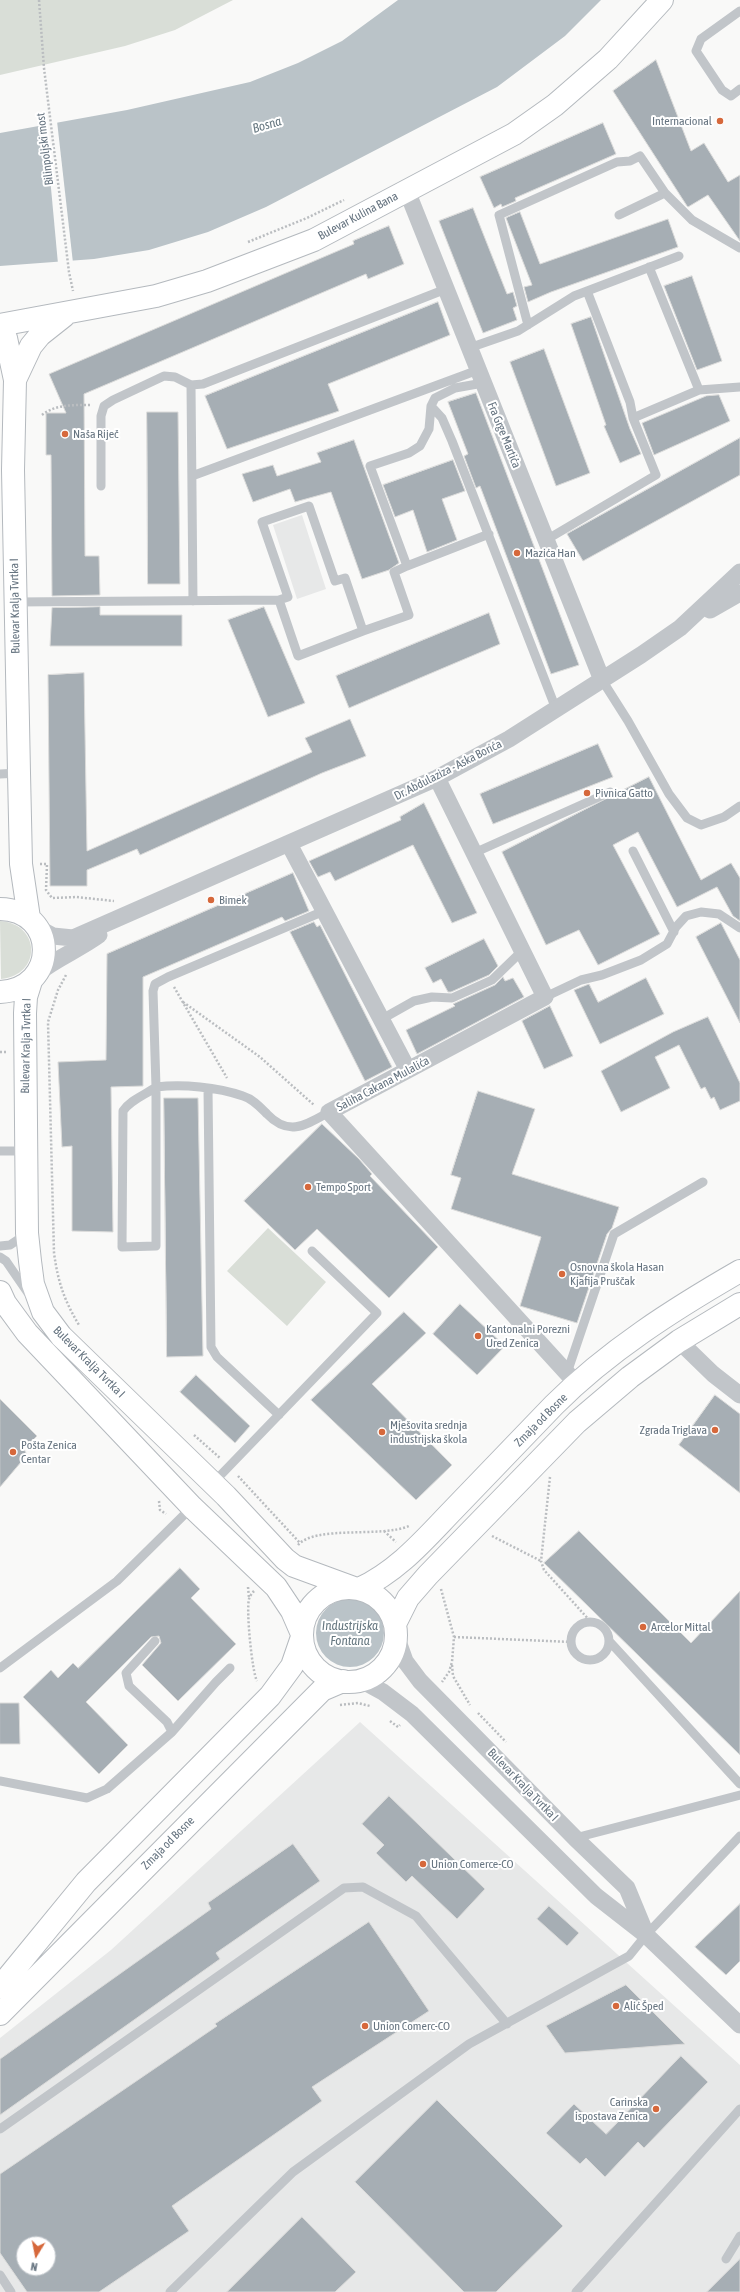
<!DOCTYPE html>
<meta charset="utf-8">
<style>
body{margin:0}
#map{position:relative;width:740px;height:2292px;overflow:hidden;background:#f9f9f8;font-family:"Asap Condensed",sans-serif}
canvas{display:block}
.north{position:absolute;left:16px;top:2236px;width:40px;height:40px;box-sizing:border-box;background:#fff;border:1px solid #c2c7cc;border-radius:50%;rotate:190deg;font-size:11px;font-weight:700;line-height:16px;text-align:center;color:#667480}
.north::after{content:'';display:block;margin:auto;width:14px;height:18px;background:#d6683b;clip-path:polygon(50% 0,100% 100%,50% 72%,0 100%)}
</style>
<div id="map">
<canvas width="740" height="2292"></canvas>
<div class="north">N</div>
</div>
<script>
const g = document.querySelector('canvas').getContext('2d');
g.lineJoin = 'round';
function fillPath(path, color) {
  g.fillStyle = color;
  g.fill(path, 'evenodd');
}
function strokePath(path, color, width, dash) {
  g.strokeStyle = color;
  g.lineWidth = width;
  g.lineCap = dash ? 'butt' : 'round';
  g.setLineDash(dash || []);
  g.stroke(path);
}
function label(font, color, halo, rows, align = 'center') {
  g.font = font + ' "Asap Condensed",sans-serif';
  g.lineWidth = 4;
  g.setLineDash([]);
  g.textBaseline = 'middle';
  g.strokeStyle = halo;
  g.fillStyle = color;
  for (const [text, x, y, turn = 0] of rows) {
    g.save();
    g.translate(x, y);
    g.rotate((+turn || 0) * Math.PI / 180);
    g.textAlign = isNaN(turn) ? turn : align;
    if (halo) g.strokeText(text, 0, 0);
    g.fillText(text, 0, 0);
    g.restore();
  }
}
const built = new Path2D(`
 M302 515 326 589 297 599 273 525Z
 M360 1722 740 2065V2292H0V2038L111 1950ZM24 2244H48V2268H24Z`);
const green = new Path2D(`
 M0 0H233L175 30 125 46 0 75Z
 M0 921C41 924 42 975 1 979Z
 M268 1228 326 1282 287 1326 227 1271Z`);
const water = new Path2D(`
 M398 0H601L565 36 497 87 266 207 208 232 149 250 94 259 0 266V133L127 110 250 82 298 63 342 41Z
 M316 1633a34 34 0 1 1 68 0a34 34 0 1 1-68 0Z`);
const pier = new Path2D(`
 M57 121 73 263 58 264 45 123Z`);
const building = new Path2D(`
 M656 60 691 151 704 143 728 182 740 175V241L708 195 688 207 687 206 613 91Z
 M603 123 616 154 515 198 516 201 502 207 501 204 494 208 480 177Z
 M473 208 507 294 513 292 517 306 513 308 517 320 483 333 439 221Z
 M520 212 540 264 668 219 678 247 551 292 528 302 524 287 532 285 506 218Z
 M389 226 404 264 368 279 366 274 84 394 85 556H99L100 595 52 596 51 455H46V413H66L49 374 354 244 353 241Z
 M692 276 722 361 697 370 664 286Z
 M438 302 450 335 328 384 339 411 227 449 205 396Z
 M591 317 630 429 641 454 620 463 604 426 606 425 571 324Z
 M544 349 590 473 556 486 510 362Z
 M476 393 579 665 551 674 480 486 476 488 464 456 468 454 448 402Z
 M719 395 730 421 654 455 642 423 706 396Z
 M147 412H178L180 584H148Z
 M740 438V475L583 561 567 534Z
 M354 440 399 563 389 570 362 579 331 492 295 502 290 489 253 502 242 474 273 465 277 476 321 462 317 453Z
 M453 460 465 491 442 499 457 540 427 552 413 510 395 517 383 485Z
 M100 607V615H182V646H50L52 608Z
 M264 607 305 703 268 717 228 620Z
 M489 613 500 644 349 708 336 676Z
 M84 673 87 851 312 752 305 738 350 719 366 756 322 773 140 855 137 849 87 870V886H50L48 675Z
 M598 744 613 777 493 824 480 794Z
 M649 777 701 880 731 863 740 878V921L733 916 717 887 677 907 638 832 613 845 660 934 598 965 579 930 546 945 502 852Z
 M424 803 477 913 452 923 413 845 335 881 330 872 318 877 309 861 401 820 400 817Z
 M293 873 309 911 285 921 282 917 143 977V1086L111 1087 113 1232 72 1231V1146L62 1147 58 1062 106 1060 107 954Z
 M314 922 317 927 320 925 392 1067 365 1081 290 932Z
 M721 923 740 960V1023L696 937Z
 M484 939 498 966 489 975 451 992H448L441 979 433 983 425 968Z
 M503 977 505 981 513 978 524 997 417 1054 406 1030 455 1006 453 1004 495 985Z
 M646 978 664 1014 600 1044 574 990 589 984 598 1002Z
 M550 1006 573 1056 544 1069 522 1021Z
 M708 1017 740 1083V1101L720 1110 714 1097 711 1099 705 1087 701 1089 679 1045 655 1057 670 1088 621 1112 601 1071 673 1032Z
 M478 1091 535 1109 512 1174 619 1207 612 1228 607 1234 577 1323 520 1306 541 1237 451 1209 461 1178 451 1175Z
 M164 1098H198L203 1356 167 1357Z
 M322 1124 359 1159 372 1174 370 1176 438 1247 389 1298 317 1229 295 1250 244 1201Z
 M460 1304 505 1346 477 1375 433 1334Z
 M404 1312 426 1333 372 1384 452 1465 416 1500 311 1400Z
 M196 1375 250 1426 235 1443 180 1392Z
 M715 1395 740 1414V1493L679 1445Z
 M0 1399 37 1436 24 1449 27 1455 0 1487Z
 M579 1531 691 1643 740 1591V1755L544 1563Z
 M180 1568 200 1589 191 1598 236 1644 178 1701 142 1665 161 1643 159 1636 151 1637 86 1702 128 1745 99 1774 23 1697 51 1670 58 1678 73 1663 78 1668Z
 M0 1703H19L20 1744H0Z
 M389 1796 485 1889 457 1919 412 1876 406 1882 376 1853 384 1845 362 1824Z
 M293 1844 320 1881 216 1953 220 1959 0 2115V2059L211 1909 208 1903Z
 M740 1904V1961L726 1975 695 1947Z
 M549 1906 579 1933 567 1946 537 1919Z
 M369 1922 429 2011 312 2087 322 2101 172 2206 189 2231 99 2292H27L0 2253V2174L217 2026 215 2024ZM24 2244H48V2268H24Z
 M626 1985 685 2044 565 2053 546 2026Z
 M681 2056 708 2082 644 2148 638 2142 605 2177 586 2158 580 2164 546 2133 574 2104 606 2134Z
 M437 2100 563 2226 496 2292H464L355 2182Z
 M302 2217 356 2272 335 2292H227Z
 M740 2259V2292H707Z`);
const path = new Path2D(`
 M39 0 44 68 69 272 73 291
 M248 242 307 218 344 200
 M42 415C56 404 74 405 91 405
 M40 864H47L46 890 52 898 76 897 114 901
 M66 975 58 990 48 1022 54 1253C58 1282 64 1300 79 1325
 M174 987 227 1078
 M183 1002 260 1057 314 1105
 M0 1052H6
 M194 1435 220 1458
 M238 1476 300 1543
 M550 1477 541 1561 544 1570 591 1622
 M159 1501 160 1510 166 1514
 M384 1531 396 1542
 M492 1536 541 1561
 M298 1545C316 1525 381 1538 409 1526
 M248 1587 249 1598
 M441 1589 454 1637 452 1662 449 1672 442 1682
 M254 1591C252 1593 250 1596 249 1599 246 1610 252 1672 257 1681
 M454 1637 571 1642
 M452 1665 453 1676 470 1705
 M340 1705 358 1703 370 1706
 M478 1713 506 1742
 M390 1721 398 1727 400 1725`);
const lane = new Path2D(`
 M740 11 701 39 696 51 722 90 731 96 740 89
 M619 215 665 193 692 220 740 248
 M587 291 630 402 633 418
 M528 325 499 215 617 162 630 161 640 156 665 193
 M469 348 518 331 574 296 679 256
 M483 383 455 388 435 398 431 406 429 429 420 446 409 453 370 466 407 566 489 534
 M191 385 193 601
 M699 390 740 387
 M431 406 442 418 452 441 556 709
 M192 476 478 370
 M101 486V416L104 406 113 400 164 376 175 377 191 385 203 384 446 289
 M546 540 656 475 633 418 699 390 649 267
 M15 602 279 600 288 597 262 522 309 506 335 581 345 578 363 631 298 656 279 600
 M363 631 409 615 394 572 407 566
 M602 680 628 721 669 794 687 818 701 825 724 817 740 806
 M0 774 19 773
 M633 851 674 932
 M474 853 610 792
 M324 911 168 977 155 984 153 991 156 1087C145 1095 130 1100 123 1111L122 1247 156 1246V1087C183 1084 217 1087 243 1096 253 1099 260 1107 267 1114 289 1137 306 1125 329 1112
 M545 997 581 980 602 975 641 960 667 944 676 927 686 916 701 912 719 914 740 928
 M382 1019 414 1001 432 997 452 998 492 980 522 951
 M208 1089 211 1347 217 1357 279 1415
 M0 1151H26
 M0 1246 10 1245 25 1235
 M0 1257 6 1261 28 1293
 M567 1373 614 1234 703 1182
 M213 1483 377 1313 312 1251
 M571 1641a19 19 0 1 1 38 0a19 19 0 1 1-38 0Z
 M610 1642 740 1784
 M0 1668 117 1581 192 1507
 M172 1732 216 1682 230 1668
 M0 1781 87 1798 107 1789 172 1732 167 1722 129 1686 126 1673 155 1641
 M575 1838 740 1795
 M0 2129 344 1888 363 1887 416 1916 507 2024
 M726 2259 740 2236
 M0 2275 11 2292
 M170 2292 293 2172 469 2044 629 1956 646 1935 740 1836
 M576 2292 740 2109`);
const street = new Path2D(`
 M407 191 602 680
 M710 610 740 593
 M437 778 545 997 329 1112 577 1384
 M289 844 408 1070
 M38 928 53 936 73 938 437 778 509 739 641 655 680 628 740 572
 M38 973C57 958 80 949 99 935
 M679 1341 713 1374 740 1395
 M396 1636 405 1661 420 1681 575 1838 627 1888 646 1934
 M361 1680 383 1692 412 1714 596 1896 646 1935 740 2025`);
const secondary = new Path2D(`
 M0 325 156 296 207 281 314 240 514 134 555 105 608 59 662 0
 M0 334 6 338 15 380
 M0 909C58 910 59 989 0 992
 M29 918 21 864 19 773 13 470 15 380 31 346 40 335 64 316
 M31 981 26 997 25 1013 27 1233 30 1261 33 1284 43 1312 61 1336 226 1496 285 1559 294 1566 354 1588
 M0 1292 5 1303 27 1333 192 1507 276 1587 292 1611 302 1634
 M302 1635a47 47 0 1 1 94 0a47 47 0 1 1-94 0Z
 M359 1589C398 1571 424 1540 453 1510 487 1475 520 1440 554 1405 608 1351 674 1309 740 1271
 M395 1624 408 1598 428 1575 577 1422 630 1377 679 1341 740 1304
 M0 1987 86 1882 270 1696 292 1666 302 1637
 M0 2014 322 1690 343 1681`);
const markers = [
 [720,121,4,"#d6683b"],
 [65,434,4,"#d6683b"],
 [517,553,4,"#d6683b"],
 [587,793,4,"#d6683b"],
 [211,900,4,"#d6683b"],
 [308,1187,4,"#d6683b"],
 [562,1274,4,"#d6683b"],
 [478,1336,4,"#d6683b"],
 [715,1430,4,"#d6683b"],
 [382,1432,4,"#d6683b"],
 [13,1452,4,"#d6683b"],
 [643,1627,4,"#d6683b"],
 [423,1864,4,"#d6683b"],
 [616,2006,4,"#d6683b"],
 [365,2026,4,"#d6683b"],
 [656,2109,4,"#d6683b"]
];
const poiNames = [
 ["Internacional",712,121,"right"],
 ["Naša Riječ",73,434],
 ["Mazića Han",525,553],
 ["Pivnica Gatto",595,793],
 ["Bimek",219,900],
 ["Tempo Sport",316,1187],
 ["Osnovna škola Hasan",570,1267],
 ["Kjafija Pruščak",570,1281],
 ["Kantonalni Porezni",486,1329],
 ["Ured Zenica",486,1343],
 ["Mješovita srednja",390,1425],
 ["industrijska škola",390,1439],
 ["Zgrada Triglava",707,1430,"right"],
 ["Pošta Zenica",21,1445],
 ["Centar",21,1459],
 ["Arcelor Mittal",651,1627],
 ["Union Comerce-CO",431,1864],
 ["Alić Šped",624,2006],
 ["Union Comerc-CO",373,2026],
 ["Carinska",648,2102,"right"],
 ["ispostava Zenica",648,2116,"right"]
];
const streetNames = [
 ["Bilinpoljski most",45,149,-97],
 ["Bulevar Kulina Bana",358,216,-28],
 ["Fra Grge Martića",504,435,68],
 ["Bulevar Kralja Tvrtka I",15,606,-91],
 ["Dr. Abdulaziza - Aska Borića",448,770,-27],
 ["Bulevar Kralja Tvrtka I",26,1046,-89],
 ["Saliha Cakana Mulalića",383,1084,-28],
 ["Bulevar Kralja Tvrtka I",89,1362,45],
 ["Zmaja od Bosne",541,1420,-45],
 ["Bulevar Kralja Tvrtka I",523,1785,46],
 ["Zmaja od Bosne",168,1843,-45]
];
const waterNames = [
 ["Bosna",267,125,-16],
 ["Industrijska",350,1626],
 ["Fontana",350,1641]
];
fillPath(built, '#e7e8e8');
fillPath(green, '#d9ded7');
fillPath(water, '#bac3c8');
fillPath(pier, '#f9f9f8');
fillPath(building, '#a6aeb4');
strokePath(building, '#dbdbda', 1);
strokePath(secondary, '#b4b9be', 24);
strokePath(path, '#babdc0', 2.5, [2, 2]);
strokePath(lane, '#c1c5c9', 9);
strokePath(street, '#c1c5c9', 17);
strokePath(secondary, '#fff', 22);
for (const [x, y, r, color] of markers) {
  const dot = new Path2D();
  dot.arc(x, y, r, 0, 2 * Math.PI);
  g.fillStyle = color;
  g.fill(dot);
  strokePath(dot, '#fff', 1.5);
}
label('12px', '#667480', '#fff', poiNames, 'left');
label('12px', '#667480', '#fff', streetNames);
label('italic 13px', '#677881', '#fff', waterNames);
</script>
